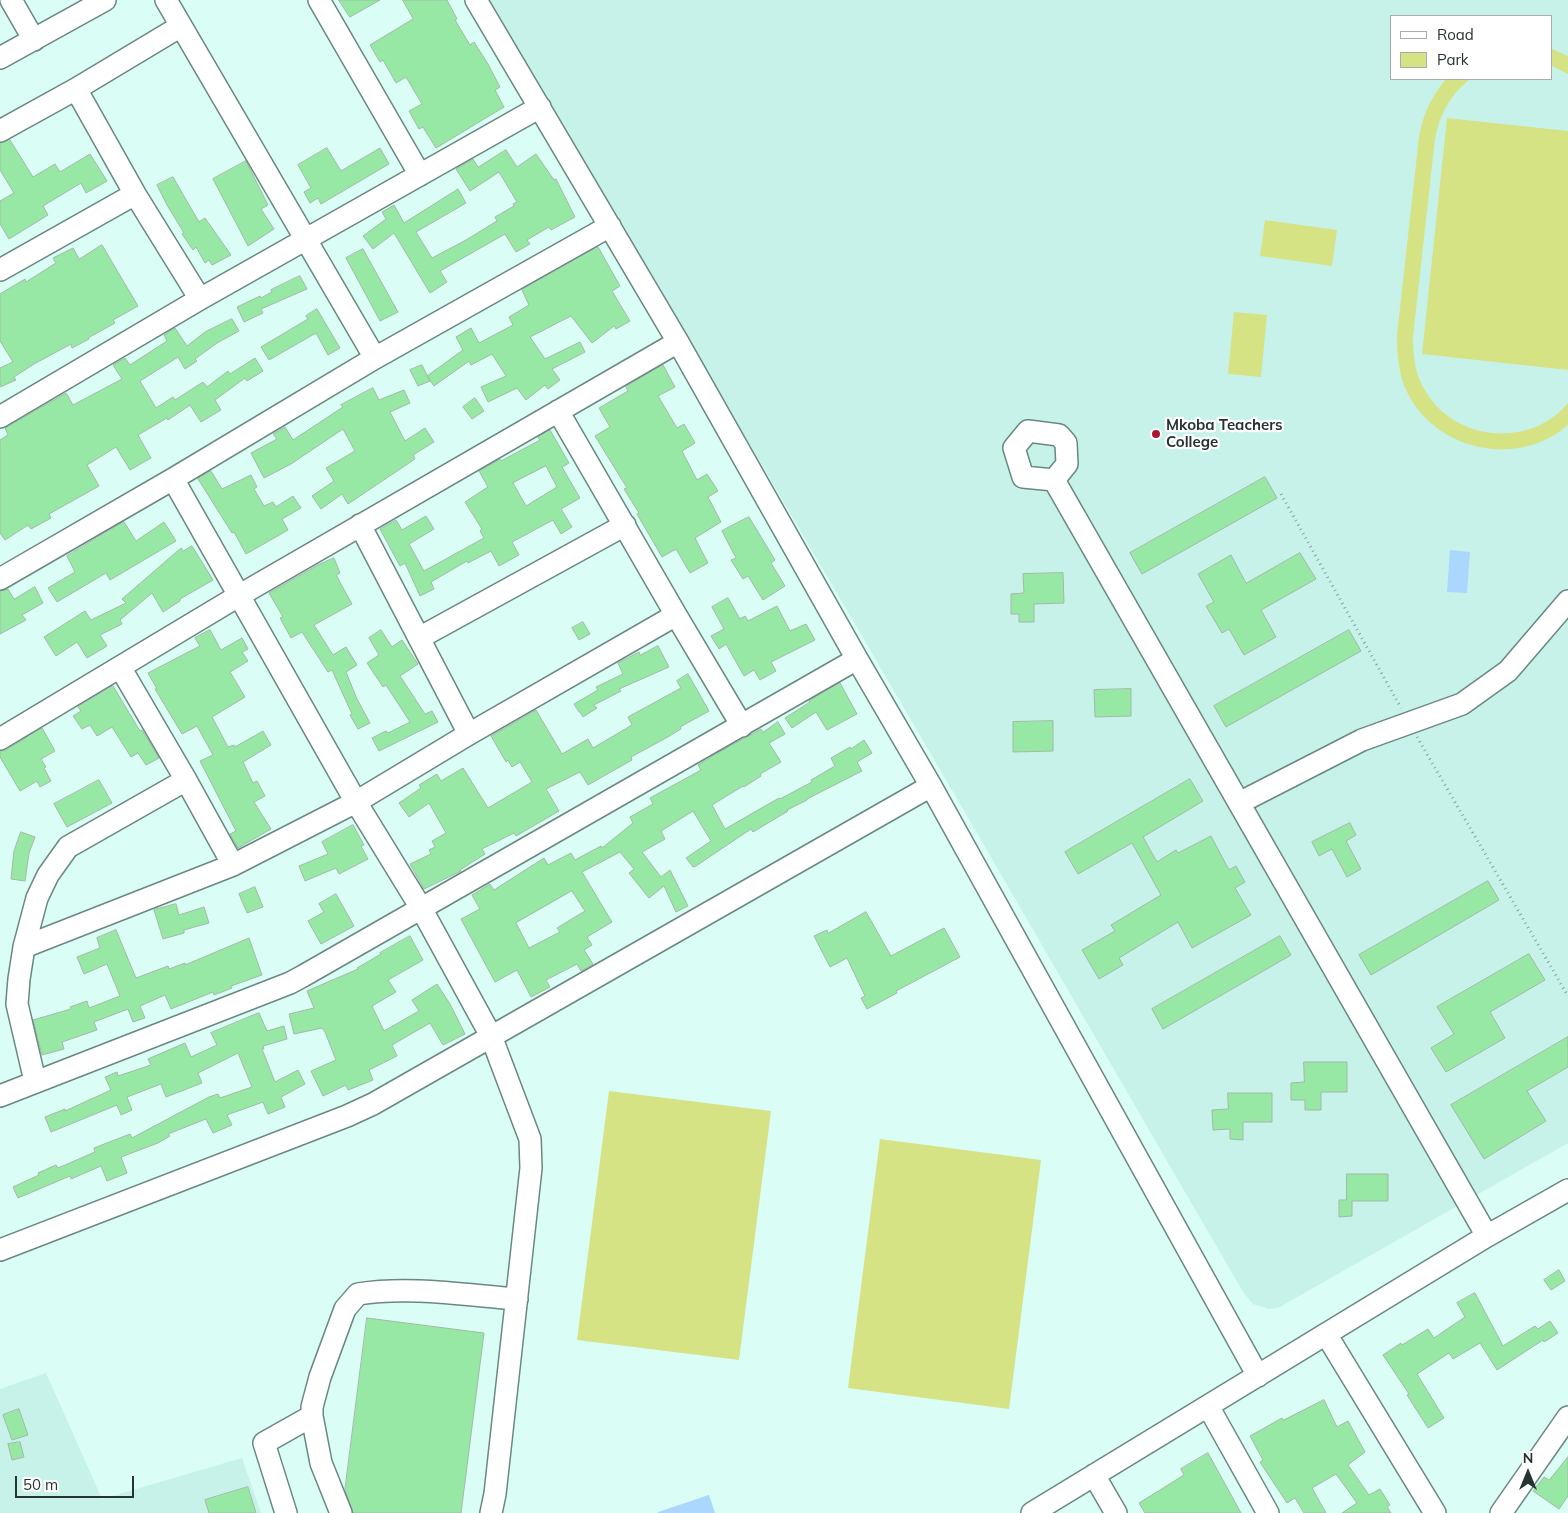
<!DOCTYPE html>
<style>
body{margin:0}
#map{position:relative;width:1568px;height:1513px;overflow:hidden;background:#dafdf5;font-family:Mulish,sans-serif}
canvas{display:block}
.legend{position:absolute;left:1390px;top:15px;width:162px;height:65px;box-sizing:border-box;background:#fff;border:1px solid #a8adac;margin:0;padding:6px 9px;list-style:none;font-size:15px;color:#263330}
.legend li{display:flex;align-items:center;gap:10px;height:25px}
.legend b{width:25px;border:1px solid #a8adac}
.north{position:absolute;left:1503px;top:1448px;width:50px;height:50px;-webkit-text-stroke:4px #fff;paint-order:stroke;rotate:0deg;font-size:14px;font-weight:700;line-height:20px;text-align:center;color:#263330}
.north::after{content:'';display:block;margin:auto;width:18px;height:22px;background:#263330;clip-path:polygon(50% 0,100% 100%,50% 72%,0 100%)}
.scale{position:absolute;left:15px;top:1476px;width:119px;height:22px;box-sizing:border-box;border:2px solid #263330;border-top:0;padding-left:6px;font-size:15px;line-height:18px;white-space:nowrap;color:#263330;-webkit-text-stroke:4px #fff;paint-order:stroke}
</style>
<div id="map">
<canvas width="1568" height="1513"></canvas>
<ul class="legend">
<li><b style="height:6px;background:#fff"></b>Road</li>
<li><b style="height:14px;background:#d5e385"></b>Park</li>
</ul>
<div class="north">N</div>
<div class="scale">50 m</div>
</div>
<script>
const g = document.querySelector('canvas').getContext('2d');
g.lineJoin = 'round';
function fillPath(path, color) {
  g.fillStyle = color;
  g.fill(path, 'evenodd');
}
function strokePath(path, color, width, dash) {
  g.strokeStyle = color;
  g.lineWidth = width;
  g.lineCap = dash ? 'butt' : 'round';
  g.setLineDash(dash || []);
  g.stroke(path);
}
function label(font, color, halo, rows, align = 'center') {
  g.font = font + ' Mulish,sans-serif';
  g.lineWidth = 4.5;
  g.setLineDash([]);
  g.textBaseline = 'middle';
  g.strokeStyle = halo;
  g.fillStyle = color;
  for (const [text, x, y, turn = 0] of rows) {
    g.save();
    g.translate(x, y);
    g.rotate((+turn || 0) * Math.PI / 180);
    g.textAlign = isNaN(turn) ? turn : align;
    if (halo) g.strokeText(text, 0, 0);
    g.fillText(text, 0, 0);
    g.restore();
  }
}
const built = new Path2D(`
 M490 0H1568V1143L1278 1308 1269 1309 1253 1304 1243 1292 952 790ZM1392 16H1552V79H1392Z
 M46 1373 102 1499 242 1458 261 1513H0V1389Z`);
const green = new Path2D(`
 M1552 49 1568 56V74L1552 66Z
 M1446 79H1470C1450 95 1440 114 1435 139L1413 337C1413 357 1415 375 1426 392 1456 442 1531 448 1568 403V425C1516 471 1429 449 1404 385 1398 368 1397 352 1397 335L1419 137C1423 114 1431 97 1446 79Z
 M1447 118 1568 131V370L1422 354Z
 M1265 220 1337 230 1332 266 1260 256Z
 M1234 312 1267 315 1261 377 1228 374Z
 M609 1091 771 1111 739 1360 577 1340Z
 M880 1139 1041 1160 1009 1409 848 1388Z`);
const water = new Path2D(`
 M1450 550 1470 552 1467 593 1447 592Z
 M709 1495 715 1513H658V1512Z`);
const building = new Path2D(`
 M339 0H380L350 17Z
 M403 0H447L457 19 455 20 470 45 474 42 488 64 500 87 495 90 504 107 436 148 423 127 419 129 409 111 422 104 406 77 396 83 383 60 380 62 370 45 413 19Z
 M10 140 33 177 55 164 60 172 90 154 107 181 86 193 81 183 43 206 48 215 9 239 0 224V201L14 193 0 170V143Z
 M327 148 341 171 380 148 389 164 321 204 318 198 310 203 304 192 311 188 298 165Z
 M506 150 517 167 536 154 554 180 556 179 575 217 551 230 549 227 527 240 530 244 516 252 505 234 440 271 447 282 430 293 394 233 373 249 363 236 386 219 382 212 394 205 404 223 458 189 466 203 416 232 432 258 466 240 497 221 495 217 514 206 513 204 517 202 499 172 470 191 456 169 473 159 478 167Z
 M246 161 268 205 261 209 274 229 248 246 213 179Z
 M173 177 199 222 205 218 231 255 212 265 209 260 205 263 196 247 193 250 182 234 184 233 167 205 157 185Z
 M102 245 138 306 113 320 115 323 88 338 89 339 72 348 71 344 34 364 14 377 16 380 0 387V368L13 362 0 341V294L25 279 26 282 56 263 53 258 73 248 79 259Z
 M598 247 620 286 612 291 630 321 616 329 614 326 592 343 571 316 530 337 545 359 580 342 585 352 552 369 560 380 548 389 545 385 526 400 517 388 488 402 481 387 506 376 492 354 471 365 469 361 434 386 427 376 463 350 456 337 471 328 479 343 513 325 509 317 529 305 522 290Z
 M363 249 398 312 380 321 346 258Z
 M300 276 307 289 261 309 263 313 244 322 237 307 260 296 261 298 272 292 271 290Z
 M317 309 340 348 328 355 316 333 269 360 261 347 308 319 306 316Z
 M232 319 239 331 217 343 195 359 197 361 185 369 178 357 140 381 156 408 173 397 175 400 203 382 207 387 228 371 230 374 255 358 263 371 247 381 245 378 215 400 221 410 201 422 190 405 168 420 167 418 138 435 151 458 130 470 116 447 87 465 99 486 49 514 51 518 31 529 28 525 5 540 0 533V440L8 435 5 428 66 393 73 405 122 379 113 365 125 358 130 365 167 341 164 335 175 328 187 346 205 332Z
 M422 365 430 381 418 386 410 370Z
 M663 365 675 387 658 396 677 428 684 424 695 443 682 451 697 480 707 474 718 491 708 497 721 522 695 538 708 563 690 573 676 549 662 557 637 514 639 513 624 489 627 488 595 436 610 427 599 408 628 391 626 387Z
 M373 388 379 400 404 390 410 403 390 412 405 441 425 428 434 442 413 455 415 459 348 504 342 494 321 509 312 496 334 481 326 468 355 451 343 429 291 464 264 478 251 453 277 439 273 434 285 427 293 440 343 407 341 405Z
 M475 398 484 411 472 419 463 407Z
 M550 430 569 463 562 467 580 498 561 509 572 527 561 534 553 520 512 542 519 555 499 566 491 551 468 563 467 561 431 582 434 589 420 596 405 563 400 566 380 529 396 520 402 530 426 516 434 529 409 544 424 571 484 538 480 531 482 529 465 502 488 487 479 471 500 459 501 461 540 440 538 437ZM546 466 557 487 526 506 513 483Z
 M211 471 222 489 251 475 257 487 254 489 264 506 273 502 276 507 293 496 301 508 282 519 288 530 246 554 234 532 232 533 198 479Z
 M1265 477 1277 498 1142 574 1130 553Z
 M749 517 775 560 771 563 785 586 763 600 748 576 743 579 731 560 736 558 722 531Z
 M124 522 136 541 164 522 176 541 110 580 106 573 57 602 48 588 75 572 67 556Z
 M192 546 213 580 180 599V601L163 612 152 593 120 620 122 624 100 635 107 646 87 658 77 642 56 656 44 637 85 611 91 620 126 603 122 599 181 548 183 551Z
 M1300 553 1316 579 1261 610 1276 637 1244 655 1229 629 1222 633 1206 606 1214 602 1198 574 1231 555 1246 583Z
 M334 558 340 573 336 575 352 604 314 625 333 655 346 647 357 665 346 672 357 699 370 723 358 729 350 715 352 714 332 670 328 672 302 632 291 638 280 618 283 617 269 593 318 565Z
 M1063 573 1064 603 1034 604V622H1019V614H1011V594L1024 593 1023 574Z
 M35 587 43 603 22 615 26 620 0 634V591L8 589 14 599Z
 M728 598 740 619 745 616 748 621 777 606 790 631 806 624 815 640 771 662 776 671 760 680 754 670 744 676 726 644 719 649 711 636 724 629 712 607Z
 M583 622 590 634 579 640 572 628Z
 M210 630 221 650 242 638 248 649 242 652 248 661 230 672 245 697 212 717 228 747 234 745 235 747 263 731 271 745 243 762 253 783 257 781 265 796 254 802 271 829 238 848 230 834 236 831 200 761 213 755 197 726 182 734 155 689H157L148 673 200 646 195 638Z
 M381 630 392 647 402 640 418 664 400 676 425 714 432 711 438 722 379 751 372 738 386 731 388 733 410 722 386 685 383 687 367 663 379 655 369 638Z
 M1349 630 1361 651 1226 727 1214 706Z
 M658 646 669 667 619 689 621 691 594 705 597 708 583 717 580 712H579L574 704 598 690 596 687 623 674 618 663 639 652 640 655Z
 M688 674 709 711 680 727 681 729 666 738 631 757 632 760 588 785 580 772 546 789 559 811 516 836 514 833 482 849 485 854 460 870 461 871 424 889 410 864 431 854 429 850 435 847 432 841 446 833 429 803 409 817 399 803 421 788 419 785 437 774 441 781 463 768 488 808 532 782 520 762 512 767 508 760 506 762 491 736 536 710 562 754 588 739 593 748 632 725 628 717 681 688 677 681Z
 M840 683 857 714 827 730 816 712 792 728 785 718 810 702 809 701Z
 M113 686 140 731 142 730 159 758 146 765 138 753 131 757 112 727 97 736 90 725 82 729 73 716 81 711 78 707Z
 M1131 689V716L1095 717 1094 690Z
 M1053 721V751L1013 752V722Z
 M778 722 785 734 769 743 781 762 760 774 761 776 744 787 743 786 712 805 725 829 779 798 780 799 812 782 811 780 835 766 831 758 850 747 851 749 864 740 872 753 857 762 862 771 807 799V800L787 810 788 811 753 832 751 829 696 866 693 867 686 858 711 841 693 811 661 831 665 839 642 852 661 877 670 870 688 906 676 912 664 886 649 898 629 873 634 869 620 852 582 872 612 922 587 937 592 945 584 950 593 964 581 971 577 964 546 980 550 987 531 997 517 970 495 982 461 919 480 909 472 895 490 884 494 890 544 858 548 865 571 853 575 860 601 846 602 848 633 823 630 817 653 804 650 798 701 770 698 765 721 751 761 729 763 732ZM572 891 585 911 557 928 560 932 529 948 516 923Z
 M42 728 55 751 41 759 46 767 44 768 51 781 40 787 37 781 20 791 0 757V751L6 750Z
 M1190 779 1203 801 1143 837 1157 862 1176 850 1178 853 1211 836 1229 870 1236 866 1245 882 1235 888 1251 915 1192 948 1178 922 1119 958 1123 965 1099 979 1082 950 1115 931 1111 925 1161 895 1132 843 1078 874 1065 852Z
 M99 780 112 803 67 827 54 804Z
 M1350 823 1356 835 1346 841 1361 869 1347 877 1332 849 1319 856 1312 842Z
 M353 825 364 845 361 846 368 859 339 874 336 868 305 881 299 866 328 854 322 842Z
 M21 832 35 837 29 853 25 881 11 879 14 851Z
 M1488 881 1499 900 1371 975 1359 955Z
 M255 887 263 907 247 913 239 894Z
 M336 894 354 926 321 944 308 921 324 912 319 904Z
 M176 904 179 915 204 907 209 923 184 930V933L163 939 154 910Z
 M866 912 891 956 944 928 960 957 896 991 897 993 867 1009 861 998 865 996 847 958 830 967 814 936 827 930 828 933Z
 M116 930 136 978 168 966 169 969 185 963V965L249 938 262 975 231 986 232 988 214 995 213 992 171 1009 165 995 140 1006 145 1018 133 1022 128 1009 94 1022 97 1030 62 1042 64 1049 42 1055 33 1020 71 1009 70 1007 87 1001 89 1008 120 996 107 964 84 974 77 957 100 948 97 938Z
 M410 936 423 960 388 980 396 992 372 1006 384 1031 419 1011 412 1000 437 984 450 1004 465 1034 443 1045 430 1023 392 1045 397 1056 369 1070 373 1080 348 1090 346 1085 323 1096 311 1071 336 1060 325 1032 322 1028 294 1034 289 1014 314 1008 307 991 358 969 357 968 381 954 380 953Z
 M1280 936 1291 955 1163 1029 1152 1009Z
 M1529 954 1545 980 1490 1012 1505 1038 1446 1072 1431 1048 1454 1034 1437 1007Z
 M259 1013 267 1031 284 1026 287 1039 263 1046 264 1049H262L275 1082 298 1070 305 1084 281 1097 285 1107 268 1114 263 1102 227 1115 232 1125 213 1133 206 1119 168 1134 170 1136 158 1143 121 1157 127 1173 107 1181 101 1166 71 1179 70 1176 18 1198 13 1187 39 1175 38 1173 56 1165 58 1168 95 1152 94 1148 130 1134 132 1138 209 1097 218 1094 220 1098 252 1087 238 1053 198 1073 202 1083 166 1097 161 1084 127 1097 132 1110 121 1115 117 1105 51 1132 45 1117 65 1109V1111L111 1090 105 1077 117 1072 118 1076 151 1065 148 1059 185 1043 191 1057 217 1045 211 1033Z
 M1568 1037V1067L1527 1091 1546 1121 1484 1159 1451 1105Z
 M1304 1062H1347V1092H1321V1110H1305V1100H1291V1083L1304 1082Z
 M1228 1093H1272V1122H1243V1140L1230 1139V1129L1213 1130 1212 1110 1228 1109Z
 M1347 1174H1388V1201H1352V1216L1339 1217V1200H1346Z
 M1559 1270 1565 1281 1551 1290 1544 1280Z
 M1475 1293 1503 1346 1535 1326 1538 1329 1550 1321 1558 1333 1544 1342 1543 1340 1497 1370 1480 1343 1453 1359 1449 1353 1420 1372 1417 1374 1444 1418 1428 1428 1407 1395 1409 1394 1383 1355 1401 1343 1402 1345 1428 1329 1434 1338 1465 1317 1457 1303Z
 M367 1318 484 1333 461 1513H353L345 1490Z
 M1324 1400 1337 1427 1348 1421 1365 1452 1348 1465 1369 1495 1380 1489 1390 1505 1387 1507 1391 1513H1342L1357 1503 1336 1474 1312 1488 1326 1513H1304L1295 1498 1287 1503 1260 1462 1263 1460 1250 1436 1282 1418 1283 1420Z
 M19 1409 28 1435 12 1440 3 1415Z
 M20 1442 24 1457 12 1460 8 1444Z
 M1208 1453 1241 1513H1145L1139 1503 1184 1475 1181 1469Z
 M1568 1457V1496L1559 1509 1533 1491 1544 1477 1549 1480Z
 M248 1487 256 1513H209L205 1500Z`);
const path = new Path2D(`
 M1281 494 1401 708
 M1417 737 1568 996`);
const minor = new Path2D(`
 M11 0 34 40
 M166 0 375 358
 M319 0 420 175
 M476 0 678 342 857 659 931 786 1258 1376
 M0 58 105 0
 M76 89 135 194 200 299
 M0 131 76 89 181 26
 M0 270 135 194
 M558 411 676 615 742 726
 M0 417 200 299 540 107
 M1028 431 1059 435 1066 443 1067 464 1054 480 1023 477 1014 448Z
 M173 479 356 802 421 908 491 1036 530 1139 531 1168 495 1494 491 1513
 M1054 480 1487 1236
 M360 525 469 734
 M0 579 173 479 375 358 610 226
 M419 638 625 525
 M120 667 186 780 233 865
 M0 739 240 595 678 342
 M1239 803 1362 740 1462 704 1508 671 1568 601
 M24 947 233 865 356 802 469 734 676 615
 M35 1081 17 1004 19 979 24 947 37 898 48 875 68 847 186 780
 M0 1096 290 983 303 976 857 659
 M0 1250 347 1116 373 1104 931 786
 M1326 1334 1435 1513
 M1208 1406 1268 1513
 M312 1416 321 1463 341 1513
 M1094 1475 1116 1513
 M286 1513 264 1443 312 1416V1407L320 1377 345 1309 358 1294C410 1286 464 1295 517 1299
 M1032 1513 1487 1236 1568 1190
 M1501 1513 1568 1417`);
const markers = [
 [1156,434,5,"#ab1635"]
];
const poiNames = [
 ["Mkoba Teachers",1166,425],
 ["College",1166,442]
];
fillPath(built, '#c7f2e9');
fillPath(green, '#d5e385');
fillPath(water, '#abd6fe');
fillPath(building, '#98e8a5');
strokePath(building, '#a3b9a6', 1);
strokePath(minor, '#698882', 24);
strokePath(path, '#8aa39e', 3, [1, 4]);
strokePath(minor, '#fff', 21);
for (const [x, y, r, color] of markers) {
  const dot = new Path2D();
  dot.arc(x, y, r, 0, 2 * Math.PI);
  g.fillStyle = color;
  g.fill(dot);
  strokePath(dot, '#fff', 2);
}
label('bold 15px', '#263330', '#fff', poiNames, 'left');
</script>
